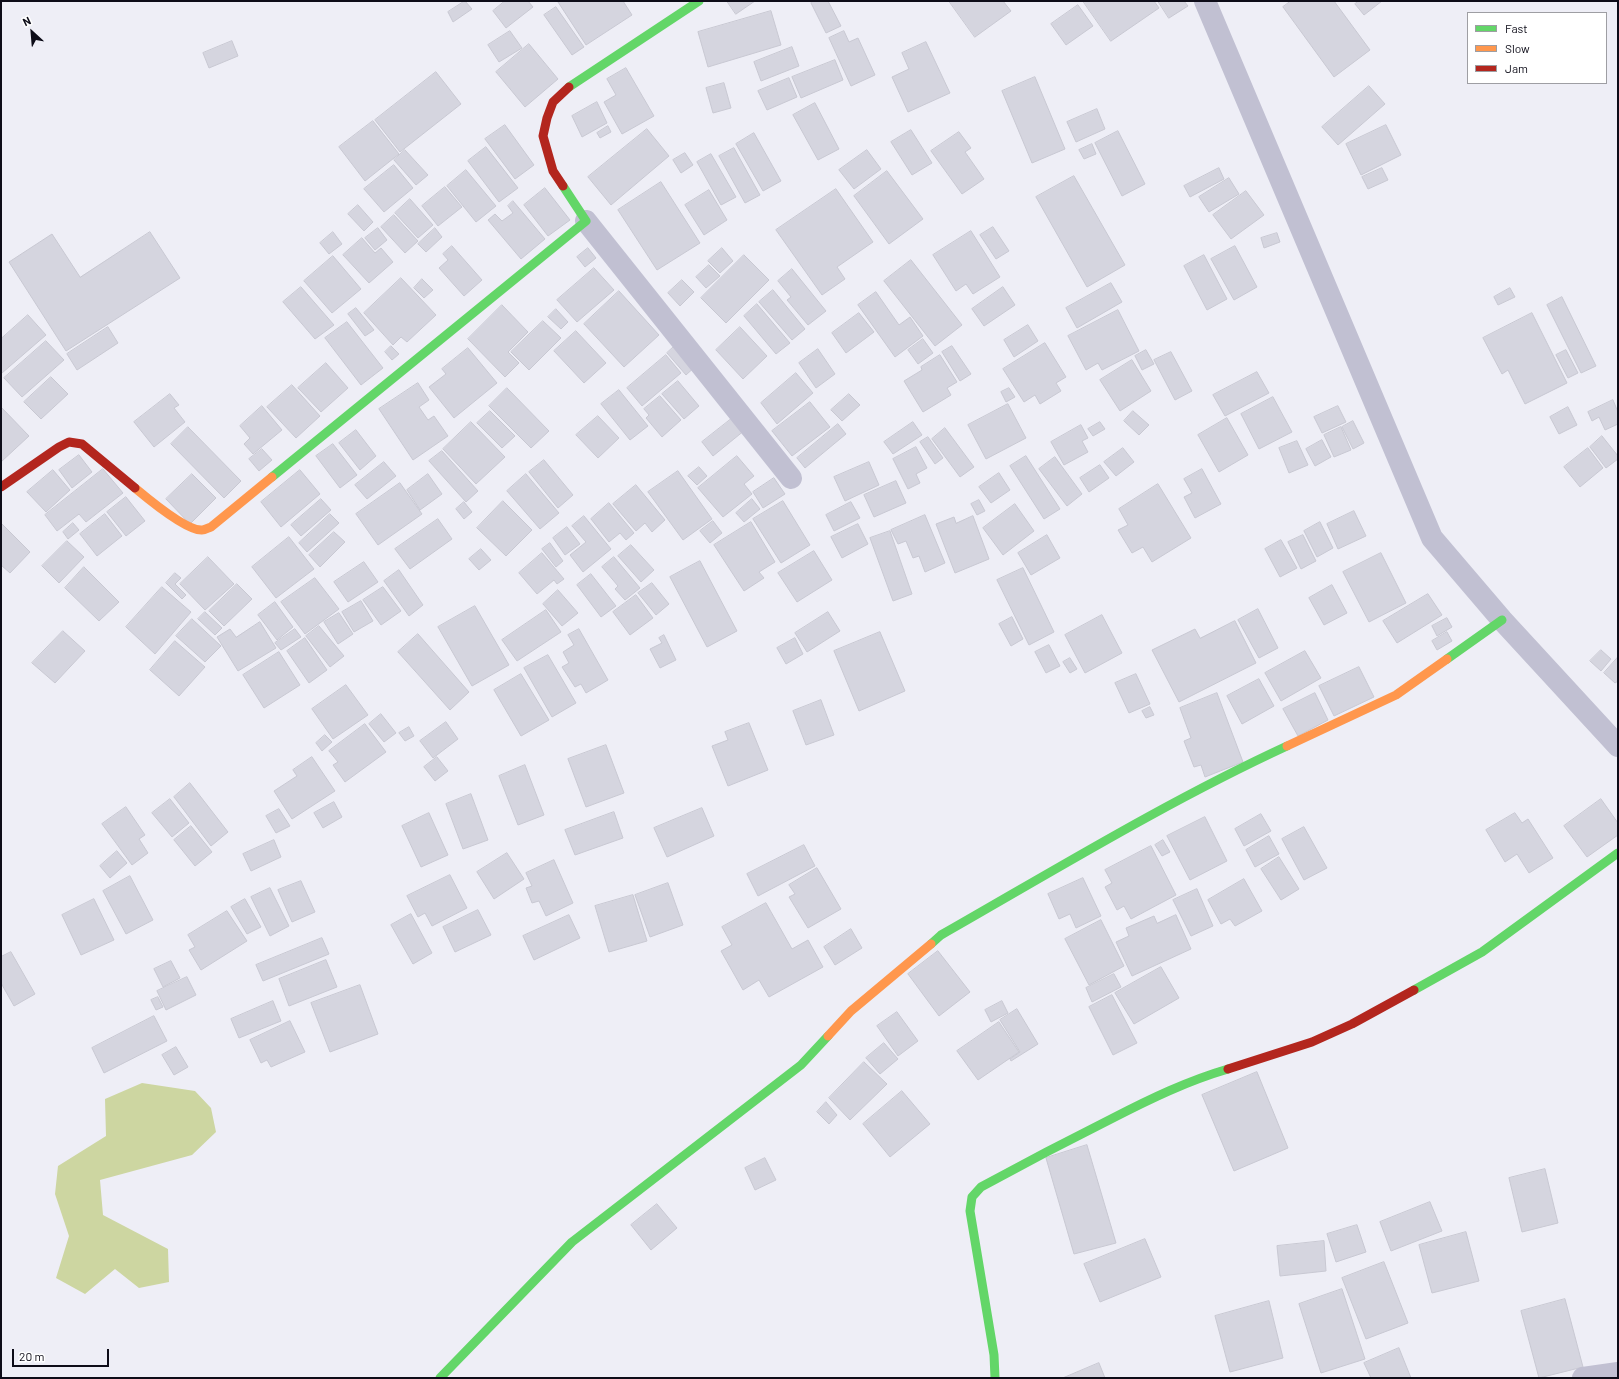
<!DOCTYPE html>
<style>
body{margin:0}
#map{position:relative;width:1619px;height:1379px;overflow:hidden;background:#eeeef6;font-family:Barlow,sans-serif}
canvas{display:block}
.frame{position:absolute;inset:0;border:2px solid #0d0c18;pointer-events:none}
.legend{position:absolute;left:1467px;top:12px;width:140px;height:72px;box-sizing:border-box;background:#fff;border:1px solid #9e9ea3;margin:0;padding:5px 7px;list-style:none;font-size:12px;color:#0d0c18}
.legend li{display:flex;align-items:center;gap:8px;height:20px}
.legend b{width:20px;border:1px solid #9e9ea3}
.north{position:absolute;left:12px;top:12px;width:40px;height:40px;-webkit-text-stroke:3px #fff;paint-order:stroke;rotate:334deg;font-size:11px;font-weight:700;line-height:16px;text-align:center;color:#0d0c18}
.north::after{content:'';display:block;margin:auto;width:14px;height:18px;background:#0d0c18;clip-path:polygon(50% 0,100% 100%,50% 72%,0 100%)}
.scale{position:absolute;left:12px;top:1349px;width:97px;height:18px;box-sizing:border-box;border:2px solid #0d0c18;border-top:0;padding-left:5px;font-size:12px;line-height:14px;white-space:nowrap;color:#0d0c18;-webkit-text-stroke:3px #fff;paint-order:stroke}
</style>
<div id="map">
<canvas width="1619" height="1379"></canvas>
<div class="frame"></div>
<ul class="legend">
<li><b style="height:5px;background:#63d668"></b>Fast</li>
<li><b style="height:5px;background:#ff974d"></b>Slow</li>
<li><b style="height:5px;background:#b3261e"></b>Jam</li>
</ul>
<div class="north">N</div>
<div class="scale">20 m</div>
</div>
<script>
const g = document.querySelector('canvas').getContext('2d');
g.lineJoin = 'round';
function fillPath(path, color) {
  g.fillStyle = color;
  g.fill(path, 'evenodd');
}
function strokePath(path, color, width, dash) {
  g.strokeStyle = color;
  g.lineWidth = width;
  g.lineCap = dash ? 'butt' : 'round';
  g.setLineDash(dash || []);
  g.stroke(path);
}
const forest = new Path2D(`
 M142 1083 195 1091 211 1108 216 1132 192 1155 100 1180 103 1215 168 1249 169 1282 139 1288 115 1269 85 1294 56 1278 69 1236 55 1194 58 1166 106 1136 105 1099Z`);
const building = new Path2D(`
 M465 1 472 9 453 22 448 12Z
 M505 1H528L533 7 506 28 493 11Z
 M559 1H623L632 15 586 45 558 2Z
 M727 1H755L736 14Z
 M814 1H828L841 26 826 33 811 3Z
 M949 1H1003L1011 11 975 37Z
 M1083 1H1154L1159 8 1111 41Z
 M1158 1H1184L1188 6 1169 18Z
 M1291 1H1334L1370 50 1334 77 1283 7Z
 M1359 1H1382L1364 15 1355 4Z
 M1078 5 1093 26 1066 45 1051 24Z
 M556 7 584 47 572 55 544 15Z
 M771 11 781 45 708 67 698 32Z
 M510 31 522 48 499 62 488 45Z
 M844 31 849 42 858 38 875 75 851 86 829 38Z
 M232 41 238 56 209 68 203 53Z
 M926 42 950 93 908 112 892 77 909 69 902 53Z
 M529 44 558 79 525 107 496 72Z
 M792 47 799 66 761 81 754 62Z
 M835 60 843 80 801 98 792 77Z
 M626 68 654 116 622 134 604 102 616 95 607 79Z
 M436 72 461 104 400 152 375 120Z
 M1035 77 1065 149 1032 163 1002 91Z
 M789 78 797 97 767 110 758 91Z
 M724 83 731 108 713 113 706 88Z
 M1369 86 1385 104 1338 145 1322 127Z
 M597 102 607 123 582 137 572 116Z
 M815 103 839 149 818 160 793 115Z
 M1097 109 1105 129 1076 142 1067 122Z
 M373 121 399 154 365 181 339 147Z
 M505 125 534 165 515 179 485 139Z
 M1386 125 1401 155 1361 175 1346 144Z
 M608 126 611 132 600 138 597 133Z
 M647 129 669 156 611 205 588 177Z
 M911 130 932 163 912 175 891 142Z
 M1118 131 1145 184 1122 196 1095 143Z
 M959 132 971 148 965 152 984 179 962 194 931 151Z
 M754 133 781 181 763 191 736 144Z
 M1092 144 1096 154 1084 159 1079 150Z
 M486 147 518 188 499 202 468 161Z
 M734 148 760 195 745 203 719 156Z
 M405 150 428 175 416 185 394 160Z
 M867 150 881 169 854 189 839 170Z
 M685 153 693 165 681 173 673 160Z
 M711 154 736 197 721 205 697 162Z
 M394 165 413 188 384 212 364 189Z
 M1219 168 1224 179 1190 197 1184 186Z
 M1382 168 1388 180 1368 189 1362 177Z
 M466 170 496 206 476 222 447 186Z
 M887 171 923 219 889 244 854 196Z
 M1074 176 1125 265 1087 287 1036 197Z
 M1229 178 1239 194 1209 212 1199 197Z
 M661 182 700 243 657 270 618 210Z
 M445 187 462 207 438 226 422 206Z
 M545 188 570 220 548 236 524 205Z
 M836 189 873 242 837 267 845 279 822 295 776 230Z
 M709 190 727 220 704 235 685 205Z
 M1246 191 1264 215 1231 239 1213 215Z
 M410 199 433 225 418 238 395 213Z
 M513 201 545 239 521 259 488 220 495 214 502 221 513 213 508 206Z
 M358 205 373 222 364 231 348 214Z
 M394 215 418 241 405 253 381 227Z
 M993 227 1009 251 996 259 980 235Z
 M378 228 387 240 375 250 365 238Z
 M435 228 442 237 426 252 418 244Z
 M971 231 1000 277 973 294 966 284 956 291 933 255Z
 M150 232 180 278 66 351 9 262 52 234 80 277Z
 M333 232 342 244 329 254 320 243Z
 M1277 233 1280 242 1264 248 1261 238Z
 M362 238 375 253 381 248 393 262 369 283 343 255Z
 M452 246 482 280 464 296 439 268 448 260 443 254Z
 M1235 246 1257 287 1234 300 1211 259Z
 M588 248 596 258 585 267 577 257Z
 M722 248 733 261 720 273 708 261Z
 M744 255 769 280 726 323 701 298Z
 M1204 255 1227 299 1207 310 1184 266Z
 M333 256 361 289 332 313 304 281Z
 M911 260 962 325 935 346 884 281Z
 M709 265 720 276 706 288 696 277Z
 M594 268 614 290 577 322 557 300Z
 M792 269 826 311 808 325 787 300 791 297 778 281Z
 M401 278 436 315 407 342 401 337 393 345 364 313Z
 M422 279 433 290 424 298 414 288Z
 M682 280 694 292 680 306 668 293Z
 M1111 283 1122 302 1077 328 1066 308Z
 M301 287 334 325 315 339 283 302Z
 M1003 287 1015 305 984 326 972 309Z
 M1510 288 1515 297 1498 305 1494 297Z
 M773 290 805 329 792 340 759 302Z
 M619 291 659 335 624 367 584 324Z
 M876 292 899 325 910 317 923 336 895 357 858 305Z
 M1562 297 1596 366 1581 373 1547 305Z
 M757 304 790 343 776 354 744 316Z
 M502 305 528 332 508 352 519 363 505 377 468 339Z
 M356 308 374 330 365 336 348 314Z
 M556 309 568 322 561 329 548 317Z
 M1118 310 1139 351 1102 370 1098 363 1086 370 1068 336Z
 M859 313 874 332 846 353 832 333Z
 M1532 313 1567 383 1525 404 1508 370 1502 374 1483 338Z
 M28 315 46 335 2 373 1 372V339Z
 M543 321 561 338 529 370 511 352Z
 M347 322 383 368 361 385 325 338Z
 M1028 325 1038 341 1014 357 1004 340Z
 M108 327 118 343 77 370 67 354Z
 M740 327 767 356 743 379 716 350Z
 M576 331 606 363 584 383 554 351Z
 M923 339 933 353 918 364 908 350Z
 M46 341 64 360 22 397 4 378Z
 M678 343 697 365 686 375 667 353Z
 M1045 343 1066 377 1056 383 1061 391 1040 404 1035 395 1024 402 1003 369Z
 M391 346 399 354 392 360 385 352Z
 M952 346 971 374 960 381 942 352Z
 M468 348 497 383 454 418 429 387 446 374 442 369Z
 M818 349 835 374 816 388 799 363Z
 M1146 350 1154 364 1142 370 1135 356Z
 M1566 350 1578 373 1568 378 1556 355Z
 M1171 352 1192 391 1175 400 1154 360Z
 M666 355 681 373 642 406 627 388Z
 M940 355 957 382 947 388 951 395 923 412 904 381 922 370 921 367Z
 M1132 360 1151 391 1120 411 1100 380Z
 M326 363 348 388 321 412 298 388Z
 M1257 372 1269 393 1225 416 1213 395Z
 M796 373 813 393 777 424 761 403Z
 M51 377 68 394 41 419 24 402Z
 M678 381 699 406 684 419 662 394Z
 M418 383 429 400 419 407 428 420 434 416 448 436 413 460 379 409Z
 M292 385 320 416 296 438 267 407Z
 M507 388 549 431 531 448 489 406Z
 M1009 388 1015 397 1006 402 1001 392Z
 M619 390 648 426 630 440 601 404Z
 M170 394 179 405 174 408 185 422 154 447 134 422Z
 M849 394 860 405 842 421 831 410Z
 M660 396 681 420 662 437 646 418 649 415 644 409Z
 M1273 397 1292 432 1259 449 1241 414Z
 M1613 400 1618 412V424L1605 430 1599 417 1592 421 1588 412Z
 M810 402 830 427 792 456 772 431Z
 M1008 404 1026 438 986 459 968 425Z
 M262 406 282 430 253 454 244 444 250 438 240 426Z
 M1338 406 1346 422 1322 433 1314 417Z
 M1 407 29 436 1 462Z
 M1568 407 1577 425 1559 434 1550 417Z
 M490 411 515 436 502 448 477 423Z
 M1133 411 1149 425 1139 435 1124 421Z
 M598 416 619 438 598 458 576 435Z
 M735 416 745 430 713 456 702 442Z
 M1227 418 1248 455 1219 472 1198 435Z
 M1353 421 1364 443 1353 449 1342 427Z
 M471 422 505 457 476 484 443 449Z
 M913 422 922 435 893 454 884 442Z
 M1100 422 1105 429 1093 436 1088 429Z
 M838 424 846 434 805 468 797 458Z
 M1081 425 1088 438 1082 441 1088 452 1064 465 1051 442Z
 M188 427 241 481 224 498 171 444Z
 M1341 427 1351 450 1334 457 1324 435Z
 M945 428 974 467 960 477 932 439Z
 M356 430 376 456 360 470 339 443Z
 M1602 436 1618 456V459L1606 468 1590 447Z
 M928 437 943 458 935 464 920 442Z
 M1322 440 1331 457 1315 466 1306 449Z
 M1297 441 1308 465 1289 473 1279 448Z
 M333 444 357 475 340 488 316 456Z
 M916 447 927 468 916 474 920 483 908 489 893 459Z
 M1123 448 1134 462 1116 476 1104 462Z
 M1588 448 1603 468 1580 487 1564 467Z
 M262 449 272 460 259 471 249 459Z
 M442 451 478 491 466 502 429 461Z
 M79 455 92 472 72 488 59 470Z
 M737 456 754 476 744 484 752 494 723 517 698 488Z
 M1026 456 1060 509 1044 519 1010 466Z
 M1055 457 1082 494 1067 506 1039 469Z
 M544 460 573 495 558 508 529 472Z
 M384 462 396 476 367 499 355 485Z
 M869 462 879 485 845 501 834 477Z
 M1100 465 1109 478 1089 492 1080 478Z
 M699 467 707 476 697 485 688 476Z
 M103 469 123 493 86 522 79 514 57 531 45 515Z
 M1202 469 1221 504 1195 518 1184 497 1192 493 1184 479Z
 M53 470 70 490 46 512 27 492Z
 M300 470 320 494 281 527 261 502Z
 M678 471 712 519 683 540 648 492Z
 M999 473 1010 490 991 503 979 487Z
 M192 474 216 498 190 524 166 499Z
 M428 474 442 494 420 510 407 490Z
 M526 474 559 513 540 529 507 491Z
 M774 478 785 494 763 508 753 492Z
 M896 481 906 503 874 517 864 495Z
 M400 483 422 514 378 545 356 514Z
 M1158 484 1191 538 1152 562 1143 547 1132 553 1118 530 1128 525 1119 509Z
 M636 485 665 520 652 532 645 523 636 531 613 504Z
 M126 497 145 521 126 536 107 512Z
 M321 499 331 510 301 536 291 525Z
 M752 499 760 509 744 522 736 513Z
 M979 500 985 511 977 515 971 504Z
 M503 501 532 530 506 556 477 528Z
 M783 501 810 545 781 563 753 519Z
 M464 502 472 512 464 519 456 509Z
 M851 502 860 518 834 531 826 515Z
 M609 503 634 533 626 540 620 533 609 542 591 519Z
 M1015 504 1034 531 1003 555 983 528Z
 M1354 511 1366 536 1338 549 1327 524Z
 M105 514 122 536 97 556 80 534Z
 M330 514 339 523 307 552 299 543Z
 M925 515 945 563 925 572 919 556 913 558 906 541 898 544 891 530Z
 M584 516 611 549 583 572 570 555 586 542 572 526Z
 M973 516 989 559 955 573 936 524 954 517 956 523Z
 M438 519 452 539 410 569 395 549Z
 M713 521 722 533 710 543 700 531Z
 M751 522 775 562 759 572 764 578 744 591 714 545Z
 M1320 522 1333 548 1317 557 1304 531Z
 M1 523 30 552 10 573 1 565Z
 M73 523 79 530 68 539 63 532Z
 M858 524 868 544 842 558 831 537Z
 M567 527 580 544 565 555 553 538Z
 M890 531 912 594 893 601 870 538Z
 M334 532 345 542 320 567 309 555Z
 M1047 535 1060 558 1031 575 1018 553Z
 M1303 535 1316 561 1301 569 1288 542Z
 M289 537 314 569 276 598 252 567Z
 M1281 540 1297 568 1280 577 1265 549Z
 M67 541 84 557 59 583 42 566Z
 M550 543 563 561 556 567 542 549Z
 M631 545 654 570 641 582 618 556Z
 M481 549 491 560 479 570 469 559Z
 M814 551 832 580 797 602 778 573Z
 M542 553 564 579 557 584 554 580 537 594 519 573Z
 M1381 553 1406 603 1369 622 1343 572Z
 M208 557 234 584 205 610 180 584Z
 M614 557 640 588 625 600 615 589 618 586 602 567Z
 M700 561 737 631 707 647 670 577Z
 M364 562 378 582 348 602 334 582Z
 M84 567 119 602 99 621 65 588Z
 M1023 568 1054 632 1029 645 997 580Z
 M399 570 423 605 409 616 384 581Z
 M175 573 181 578 175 584 186 595 182 599 166 583Z
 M591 574 616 606 601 617 577 585Z
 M315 578 339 609 305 634 281 602Z
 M652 583 669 604 656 615 638 593Z
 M237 584 252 599 224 626 209 611Z
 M1332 585 1347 613 1324 625 1309 598Z
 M162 587 191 612 155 654 126 627Z
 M383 587 401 611 381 625 363 600Z
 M558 590 578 613 562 626 543 604Z
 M1428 594 1442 615 1397 643 1383 621Z
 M636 595 653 618 630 635 613 612Z
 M361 601 373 621 354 632 342 612Z
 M275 602 293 627 277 640 258 615Z
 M475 606 509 665 472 686 438 627Z
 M1258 609 1278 648 1259 658 1238 620Z
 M546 610 561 632 517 661 502 640Z
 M205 612 222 628 215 635 198 619Z
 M828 612 840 631 807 652 795 633Z
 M339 613 353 634 338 644 324 622Z
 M1102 615 1122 653 1085 673 1065 635Z
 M1012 617 1023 639 1011 646 999 624Z
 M1447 618 1452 627 1437 636 1432 626Z
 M192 619 221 646 205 662 176 636Z
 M1235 621 1256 663 1179 702 1152 650 1195 629 1200 638Z
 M260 622 276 648 238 671 217 637 230 629 236 637Z
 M319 626 344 656 330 667 306 636Z
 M295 629 301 637 281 650 275 643Z
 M579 629 608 680 586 693 581 684 575 687 562 667 569 663 563 652 574 645 568 635Z
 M63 631 85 651 55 683 32 663Z
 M880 632 905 691 859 711 834 651Z
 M1447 632 1452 641 1437 650 1432 641Z
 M418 634 469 692 450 710 398 652Z
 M664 635 676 660 660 668 650 649 662 643 659 638Z
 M305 638 327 670 309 683 287 651Z
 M795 638 803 654 786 664 777 648Z
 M175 641 205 667 179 696 150 670Z
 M1049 645 1060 666 1046 673 1035 652Z
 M1601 650 1611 659 1601 671 1590 661Z
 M1305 651 1321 678 1281 701 1265 673Z
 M279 652 300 685 264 708 243 675Z
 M548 655 576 703 552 717 524 668Z
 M1618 657V681L1615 683 1604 673Z
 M1070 658 1077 669 1070 673 1063 662Z
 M1359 667 1374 697 1334 716 1319 686Z
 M521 674 549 720 521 736 494 690Z
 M1136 674 1150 704 1129 713 1115 683Z
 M1259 679 1274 706 1242 724 1227 696Z
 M346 685 368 715 333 739 312 709Z
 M1217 693 1243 762 1205 777 1201 765 1194 767 1184 741 1191 738 1180 708Z
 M1315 693 1328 720 1298 736 1283 709Z
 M821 700 834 735 806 745 793 711Z
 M1150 707 1154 715 1146 718 1142 711Z
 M381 714 396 733 384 742 369 724Z
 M446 722 458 739 433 758 420 741Z
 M749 723 768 770 728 786 712 746 728 740 725 732Z
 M365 724 386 752 345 782 333 765 338 762 329 751Z
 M409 727 414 736 405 741 399 733Z
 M325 735 332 742 322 751 316 743Z
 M606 745 624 793 586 807 568 759Z
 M312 757 335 791 292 819 274 791 297 776 293 770Z
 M437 757 448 771 435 781 424 767Z
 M525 765 544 815 518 825 499 776Z
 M190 783 228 832 211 846 174 797Z
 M471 794 488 840 463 849 446 804Z
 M170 799 189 823 172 837 152 813Z
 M1601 799 1618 823V835L1587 857 1564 826Z
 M334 802 342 817 323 828 314 813Z
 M126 807 145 835 139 839 148 853 132 865 102 824Z
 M702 808 714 836 667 857 654 828Z
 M279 809 290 826 276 833 266 816Z
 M614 812 623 838 575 855 565 830Z
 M429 813 448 855 421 867 402 826Z
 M1515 813 1522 823 1528 819 1553 858 1529 873 1517 854 1505 862 1486 830Z
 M1261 814 1271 831 1244 846 1235 829Z
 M1205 817 1227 861 1190 880 1167 836Z
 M191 826 212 852 195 866 174 840Z
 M1304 827 1327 868 1304 880 1282 839Z
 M1269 836 1279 854 1255 867 1246 850Z
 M274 840 281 857 251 871 243 854Z
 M1163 840 1170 852 1162 856 1155 845Z
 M804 845 815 866 758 896 747 874Z
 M1151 846 1176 895 1131 919 1124 906 1117 910 1105 887 1112 883 1105 870Z
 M117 851 127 863 110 878 100 866Z
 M507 853 524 879 494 899 477 872Z
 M1279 857 1299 889 1281 900 1261 869Z
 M554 860 573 903 546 916 539 901 532 903 526 888 532 886 526 873Z
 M817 868 841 909 808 928 789 897 795 894 789 885Z
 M450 875 467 908 432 926 425 913 418 917 407 896Z
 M130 876 153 920 126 934 103 891Z
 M1083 878 1101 916 1076 928 1070 914 1059 919 1048 894Z
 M1244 879 1262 911 1235 926 1230 919 1221 924 1208 900Z
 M301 881 315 912 292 922 278 890Z
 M668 883 683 925 650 937 635 895Z
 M270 888 289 926 270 936 251 897Z
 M1197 889 1213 926 1191 936 1173 900Z
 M633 895 647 941 609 952 595 906Z
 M94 899 114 940 81 955 62 915Z
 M245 899 261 927 247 934 231 907Z
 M766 903 792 949 808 940 823 967 769 997 759 980 743 990 721 951 732 945 722 927Z
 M478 910 491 935 455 952 443 927Z
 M227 911 247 941 201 970 189 950 195 947 188 935Z
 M411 914 432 953 413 964 391 925Z
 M569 915 580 938 534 960 523 936Z
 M1176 915 1191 949 1132 976 1116 942 1129 936 1126 928 1154 916 1157 923Z
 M1101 920 1124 966 1089 985 1065 939Z
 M851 929 862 948 835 965 824 947Z
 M322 938 329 954 263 981 256 965Z
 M938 951 970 992 939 1016 908 974Z
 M11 952 35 994 14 1006 1 983V957Z
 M326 960 337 987 289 1006 279 979Z
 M171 961 180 978 163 987 154 969Z
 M1161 967 1179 998 1134 1024 1115 993Z
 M1114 974 1121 987 1092 1002 1086 988Z
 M187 977 196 995 166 1010 157 991Z
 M360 985 378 1034 330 1052 311 1003Z
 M1112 995 1137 1043 1113 1055 1089 1007Z
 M158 997 163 1007 156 1010 151 1000Z
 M273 1001 281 1021 239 1038 231 1019Z
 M1002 1001 1008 1013 991 1022 985 1010Z
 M1017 1009 1038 1044 1011 1061 1010 1059 1020 1052 1000 1020Z
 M897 1012 918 1041 898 1056 877 1026Z
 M154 1016 167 1041 104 1073 92 1048Z
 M290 1021 305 1052 271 1067 267 1060 261 1063 250 1040Z
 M999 1022 1019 1052 978 1080 957 1051Z
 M884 1043 898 1059 880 1074 866 1058Z
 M176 1047 188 1067 174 1075 162 1055Z
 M864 1062 887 1084 850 1120 829 1098Z
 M1257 1072 1288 1148 1234 1171 1202 1095Z
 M902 1091 930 1124 890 1157 863 1124Z
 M826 1102 837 1115 829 1124 817 1112Z
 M1087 1145 1116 1243 1074 1254 1046 1158Z
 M765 1158 776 1180 755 1190 745 1168Z
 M1545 1169 1558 1223 1522 1232 1509 1178Z
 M1430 1202 1442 1231 1391 1251 1380 1222Z
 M657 1204 677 1228 651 1250 631 1225Z
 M1357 1225 1366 1252 1336 1262 1327 1234Z
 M1466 1232 1479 1281 1432 1293 1419 1245Z
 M1145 1239 1161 1277 1100 1302 1084 1264Z
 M1324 1241 1326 1271 1280 1276 1277 1246Z
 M1384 1262 1408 1323 1366 1339 1342 1278Z
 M1342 1289 1365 1359 1321 1373 1299 1304Z
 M1565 1299 1583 1367 1539 1378 1521 1311Z
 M1269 1301 1283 1358 1230 1372 1215 1316Z
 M1399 1348 1411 1378H1371L1364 1363Z
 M1099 1363 1105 1378H1063Z`);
const street = new Path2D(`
 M1205 1 1432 538 1502 620 1618 746
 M586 221 791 478
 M1583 1378 1618 1373`);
const fast = new Path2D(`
 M569 87 699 1
 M272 477 586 221 563 186
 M1447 659 1502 620
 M931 944 941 935C1055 870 1168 801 1287 746
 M1414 990 1482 952 1618 853
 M440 1378 572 1242 801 1065 828 1036
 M995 1378 994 1355 970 1211 972 1197 981 1187C1025 1163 1069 1140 1113 1118 1150 1099 1187 1081 1228 1069`);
const slow = new Path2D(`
 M135 488C147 498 186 531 202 530 205 530 208 528 211 527L272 477
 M1287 746 1396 695 1447 659
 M828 1036 851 1011 931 944`);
const jam = new Path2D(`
 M563 186 553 171 543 136 547 118 553 102 569 87
 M1 487 59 447 69 442 82 444 135 488
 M1228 1069 1312 1042 1352 1024 1414 990`);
fillPath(forest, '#cdd6a1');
fillPath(building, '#d5d5df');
strokePath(building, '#c8c8d2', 1);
strokePath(street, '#c1c0d2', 22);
strokePath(fast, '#63d668', 9);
strokePath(slow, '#ff974d', 9);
strokePath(jam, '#b3261e', 9);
</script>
